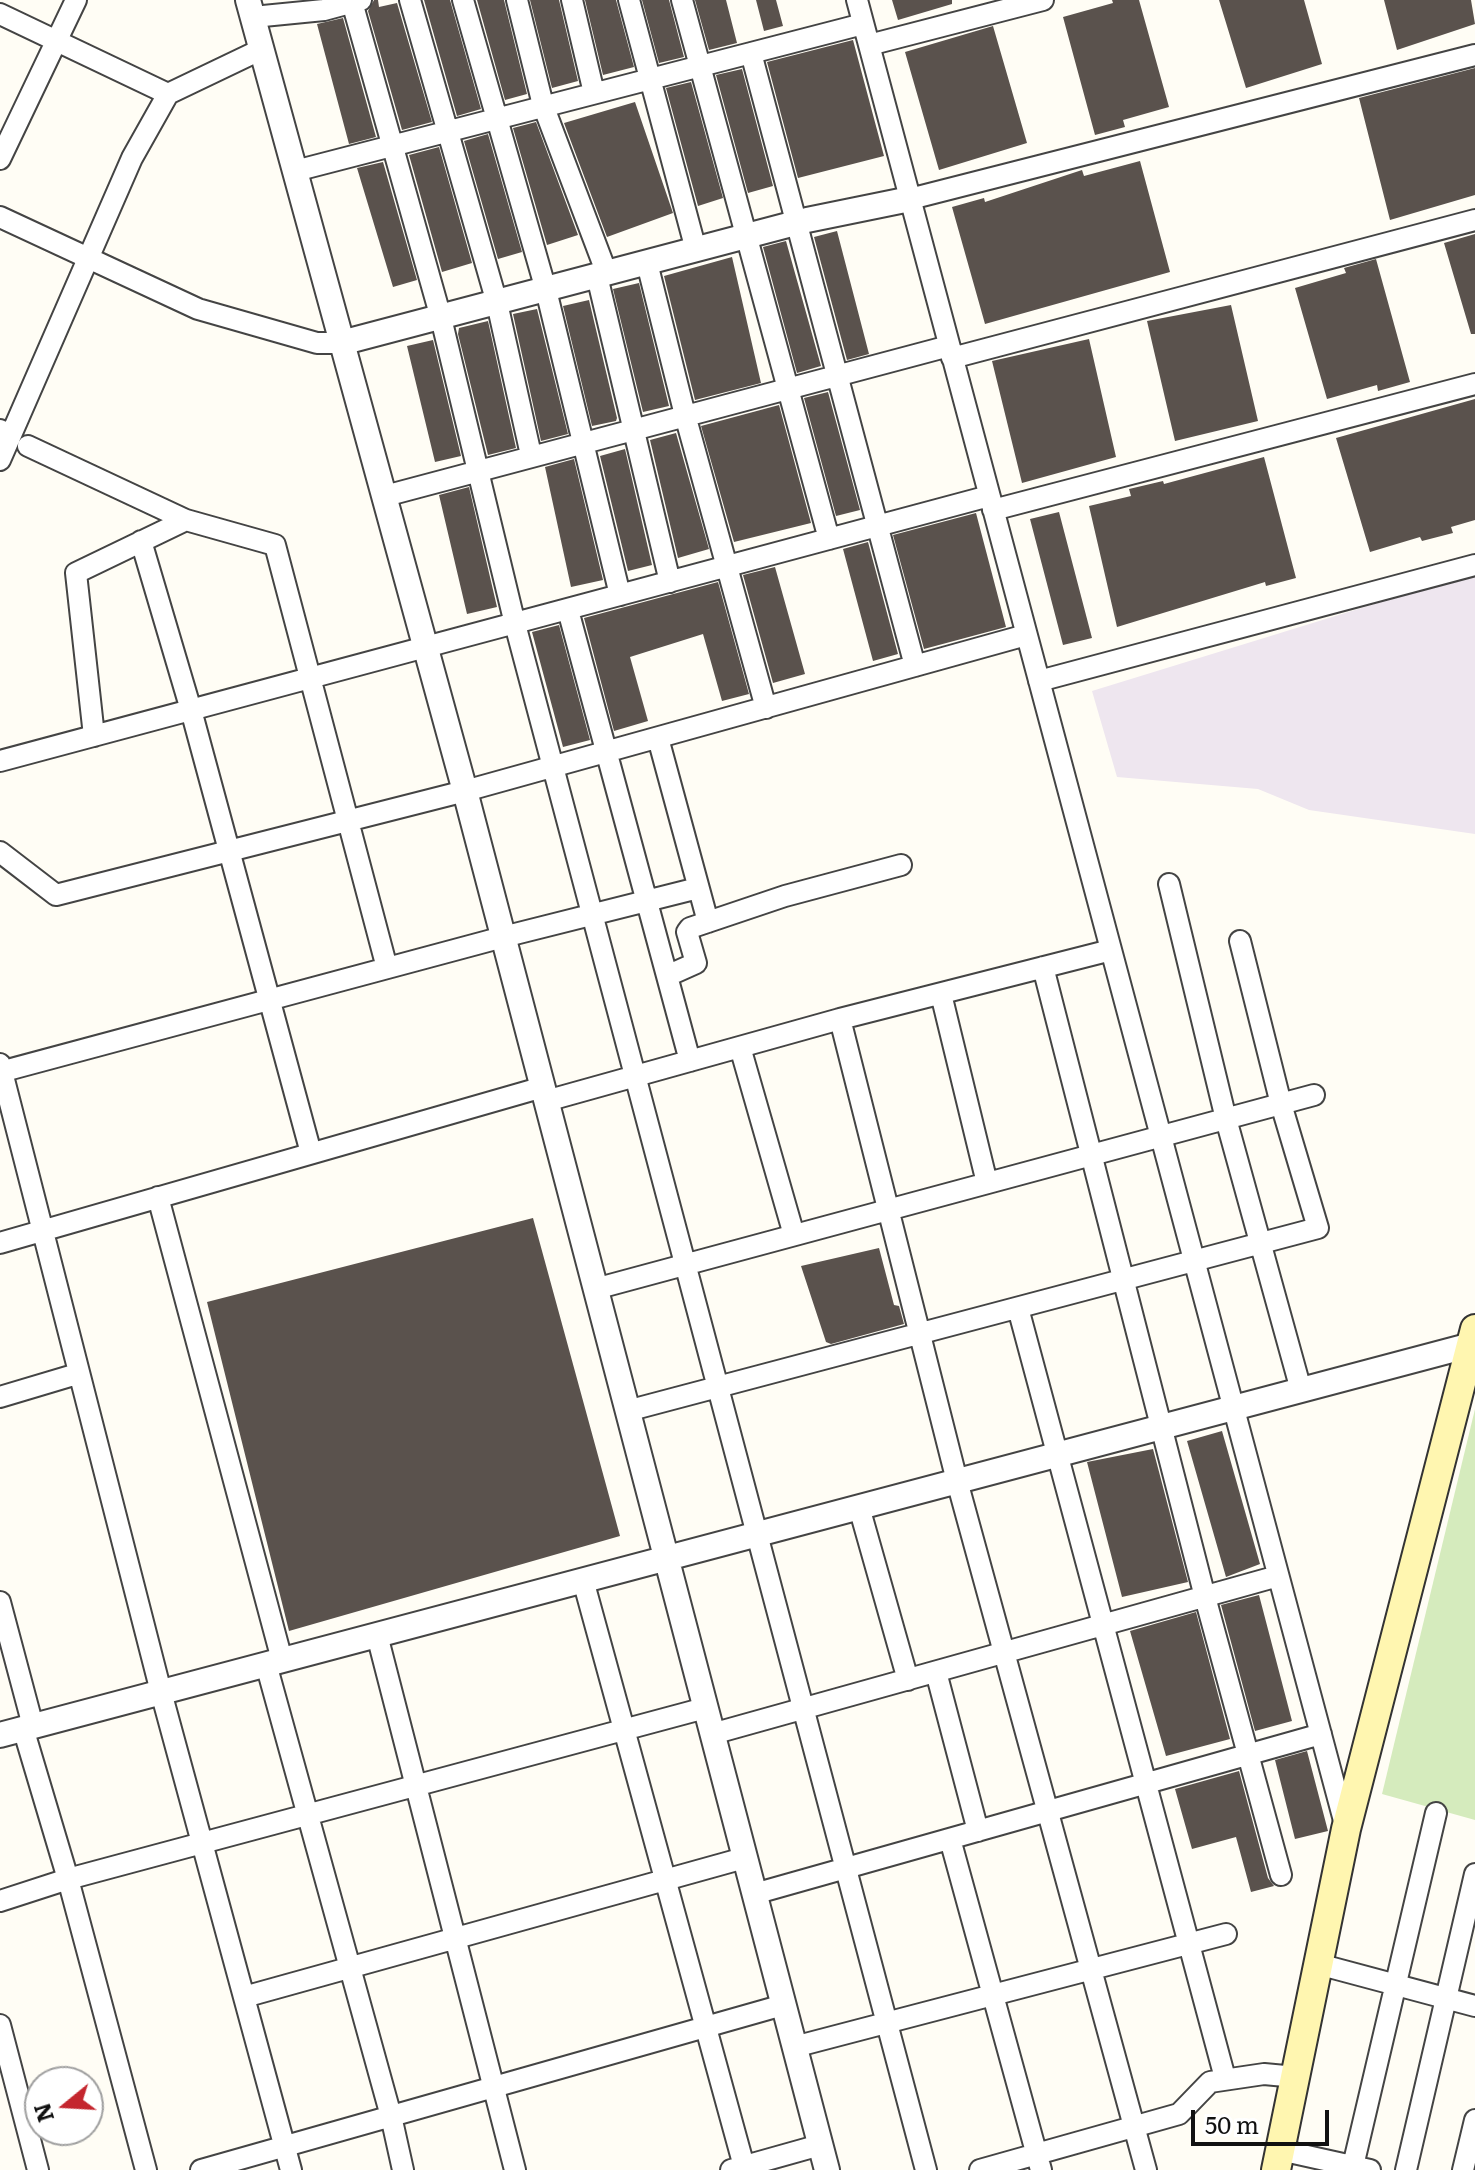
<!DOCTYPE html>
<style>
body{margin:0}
#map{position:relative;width:1475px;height:2170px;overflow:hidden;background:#fffdf5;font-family:Literata,serif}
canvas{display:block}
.north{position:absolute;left:24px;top:2066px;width:80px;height:80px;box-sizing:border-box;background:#fff;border:2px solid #a0a0a0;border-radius:50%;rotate:252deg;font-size:22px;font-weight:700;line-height:32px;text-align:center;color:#111}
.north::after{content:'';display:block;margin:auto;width:28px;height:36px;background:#c4262e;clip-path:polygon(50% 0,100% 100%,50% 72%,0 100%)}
.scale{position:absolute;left:1191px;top:2110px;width:138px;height:36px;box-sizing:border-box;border:4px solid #111;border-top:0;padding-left:10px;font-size:24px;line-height:28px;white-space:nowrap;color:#111;-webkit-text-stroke:6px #fff;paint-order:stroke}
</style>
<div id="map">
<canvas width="1475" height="2170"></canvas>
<div class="north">N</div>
<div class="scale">50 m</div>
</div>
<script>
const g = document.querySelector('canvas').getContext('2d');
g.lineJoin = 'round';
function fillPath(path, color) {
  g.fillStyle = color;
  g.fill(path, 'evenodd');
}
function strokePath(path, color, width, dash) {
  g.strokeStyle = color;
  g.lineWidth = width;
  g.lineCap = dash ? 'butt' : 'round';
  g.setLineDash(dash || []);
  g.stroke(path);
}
const industrial = new Path2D(`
 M1475 573V834L1309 810 1258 789 1117 777 1092 691Z`);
const green = new Path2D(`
 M1475 1409V1820L1382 1794Z`);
const building = new Path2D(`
 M374 0H378L379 7 397 3 432 122 402 130 368 11Z
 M424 0H450L481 109 457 116Z
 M477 0H504L527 94 505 100Z
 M530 0H559L578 81 552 88Z
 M585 0H616L634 67 603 75Z
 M642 0H669L684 57 659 63Z
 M695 0H726L737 43 709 50Z
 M756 0H776L783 26 764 31Z
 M892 0H952V4L898 20Z
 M1112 0H1139L1169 107 1123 120 1125 127 1095 135 1063 17 1113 3Z
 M1219 0H1304L1322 64 1246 88Z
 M1384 0H1471L1475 24 1397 50Z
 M343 18 376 137 349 144 317 24Z
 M993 26 1027 143 939 170 905 52Z
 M853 40 884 156 798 178 767 62Z
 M1475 68V195L1390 220 1359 98Z
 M742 69 773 186 748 193 716 75Z
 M691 82 723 198 698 206 666 88Z
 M635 102 673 213 607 237 564 123Z
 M536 122 578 235 547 245 513 128Z
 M488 134 522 252 498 259 464 141Z
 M439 147 472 263 442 272 409 155Z
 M1140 161 1170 272 985 324 952 207 984 198 985 202 1082 170 1084 176Z
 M383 162 417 280 393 287 357 168Z
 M837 231 869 354 847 360 814 237Z
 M1475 234V334H1471L1444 243Z
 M786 241 821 366 797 373 763 247Z
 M732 257 761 383 695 400 664 276Z
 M1376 259 1410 382 1378 391 1377 385 1327 399 1295 288 1346 273 1344 268Z
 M639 283 669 406 643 412 613 289Z
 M589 300 617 418 616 421 592 426 563 306Z
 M1231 305 1258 421 1175 441 1147 321Z
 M537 309 568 434 541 441 513 314Z
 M488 321 516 448 488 455 458 334 459 328Z
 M1089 339 1116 457 1022 483 992 361Z
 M433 340 461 456 435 462 407 346Z
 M828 392 860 510 836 516 804 398Z
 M1475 399V520L1451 527 1453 533 1422 541 1420 537 1370 552 1336 438Z
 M779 405 811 523 734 542 701 426Z
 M676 433 709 549 678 558 650 440Z
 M625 449 652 565 628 571 600 456Z
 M1264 457 1296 578 1266 586 1265 582 1117 627 1089 506 1131 496 1129 489 1163 481 1164 484Z
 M574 459 603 580 571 587 545 467Z
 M469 487 497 607 467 614 439 495Z
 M1059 512 1092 638 1063 645 1030 519Z
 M976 513 1006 627 924 649 893 535Z
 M868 542 898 654 873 661 843 549Z
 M775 567 805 674 773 683 743 575Z
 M718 582 749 694 722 701 703 634 630 657 648 721 614 731 584 618Z
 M559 625 590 740 563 747 532 632Z
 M533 1218 620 1536 289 1631 207 1302Z
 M879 1248 894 1305 899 1306 904 1324 831 1344 826 1342 801 1266Z
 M1222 1431 1260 1564 1226 1577 1187 1441Z
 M1153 1449 1188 1582 1122 1597 1087 1462Z
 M1259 1595 1292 1721 1255 1731 1221 1605Z
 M1196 1612 1230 1739 1166 1756 1130 1631Z
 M1307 1751 1328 1831 1295 1839 1275 1760Z
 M1239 1771 1268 1878 1274 1886 1251 1892 1236 1837 1192 1849 1175 1789Z`);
const minor = new Path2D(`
 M410 0 497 303 531 455
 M463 0 546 290 620 595
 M517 0 543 105 607 274
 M572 0 594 93
 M629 0 696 250
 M682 0 829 539
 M857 0 1346 1828
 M352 2 441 318 515 624 926 2170
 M0 14 168 94
 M253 17 324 10 361 0
 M869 45 1043 0
 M751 53 915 666
 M0 159 76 0
 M295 171 863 24
 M910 199 1475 55
 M0 217 198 309 317 343H341
 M647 263 685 415 766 708
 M597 276 670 582
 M952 358 1475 220
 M0 430 11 435 132 158 168 94 262 49
 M28 446 186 520 275 545 387 968
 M0 460 11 435
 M385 496 949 346
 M993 510 1475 384
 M141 541 191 710 311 1153
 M568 610 690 1061
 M1039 681 1475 565
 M94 736 76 573 186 520
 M658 738 708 922
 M0 761 989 496
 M0 852 56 895 465 791 1026 635
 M1169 884 1226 1119 1301 1390
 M1043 967 1205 1597 1281 1875
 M667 976 696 963 687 932 690 928 785 896 901 865
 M941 994 987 1183
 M840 1019 957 1481 1146 2170
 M740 1047 794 1235
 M0 1064 161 1692 291 2170
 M0 1072 503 937 698 888
 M546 1101 840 1019 1111 950
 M158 1197 282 1660
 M0 1243 543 1087
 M595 1289 1314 1095
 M1018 1308 1225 2078
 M0 1397 77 1374
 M627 1411 1318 1228 1281 1104 1240 941
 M859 1507 908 1680
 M583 1580 745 2170
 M0 1602 33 1726
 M377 1635 515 2170
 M266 1664 391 2116 403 2170
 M936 1672 978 1831
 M23 1728 68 1879 146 2170
 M712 1734 1278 1576
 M950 1839 1041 2170
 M754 1894 1321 1734
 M0 1901 68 1879 705 1708
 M1318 1964 1475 2006
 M244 1997 744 1858
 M0 2025 38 2170
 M794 2047 1226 1934
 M1280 2150 1370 2170
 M1353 2166 1436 1813
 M201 2170 783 2005
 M731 2170 820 2145
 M980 2170 1179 2114 1210 2082 1264 2074 1296 2077
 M1406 2170 1475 1874
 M1463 2170 1475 2120`);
const tertiary = new Path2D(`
 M248 0 465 791 827 2170
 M341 343 807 220 910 199
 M0 1735 1471 1345`);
const secondary = new Path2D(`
 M1276 2170 1346 1829 1475 1329`);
fillPath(industrial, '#eee6ef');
fillPath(green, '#d5ebbd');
fillPath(building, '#5a524d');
strokePath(minor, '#444', 24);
strokePath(tertiary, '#444', 28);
strokePath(secondary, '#333', 32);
strokePath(minor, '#fff', 20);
strokePath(tertiary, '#fff', 24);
strokePath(secondary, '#fff6b0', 28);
</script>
